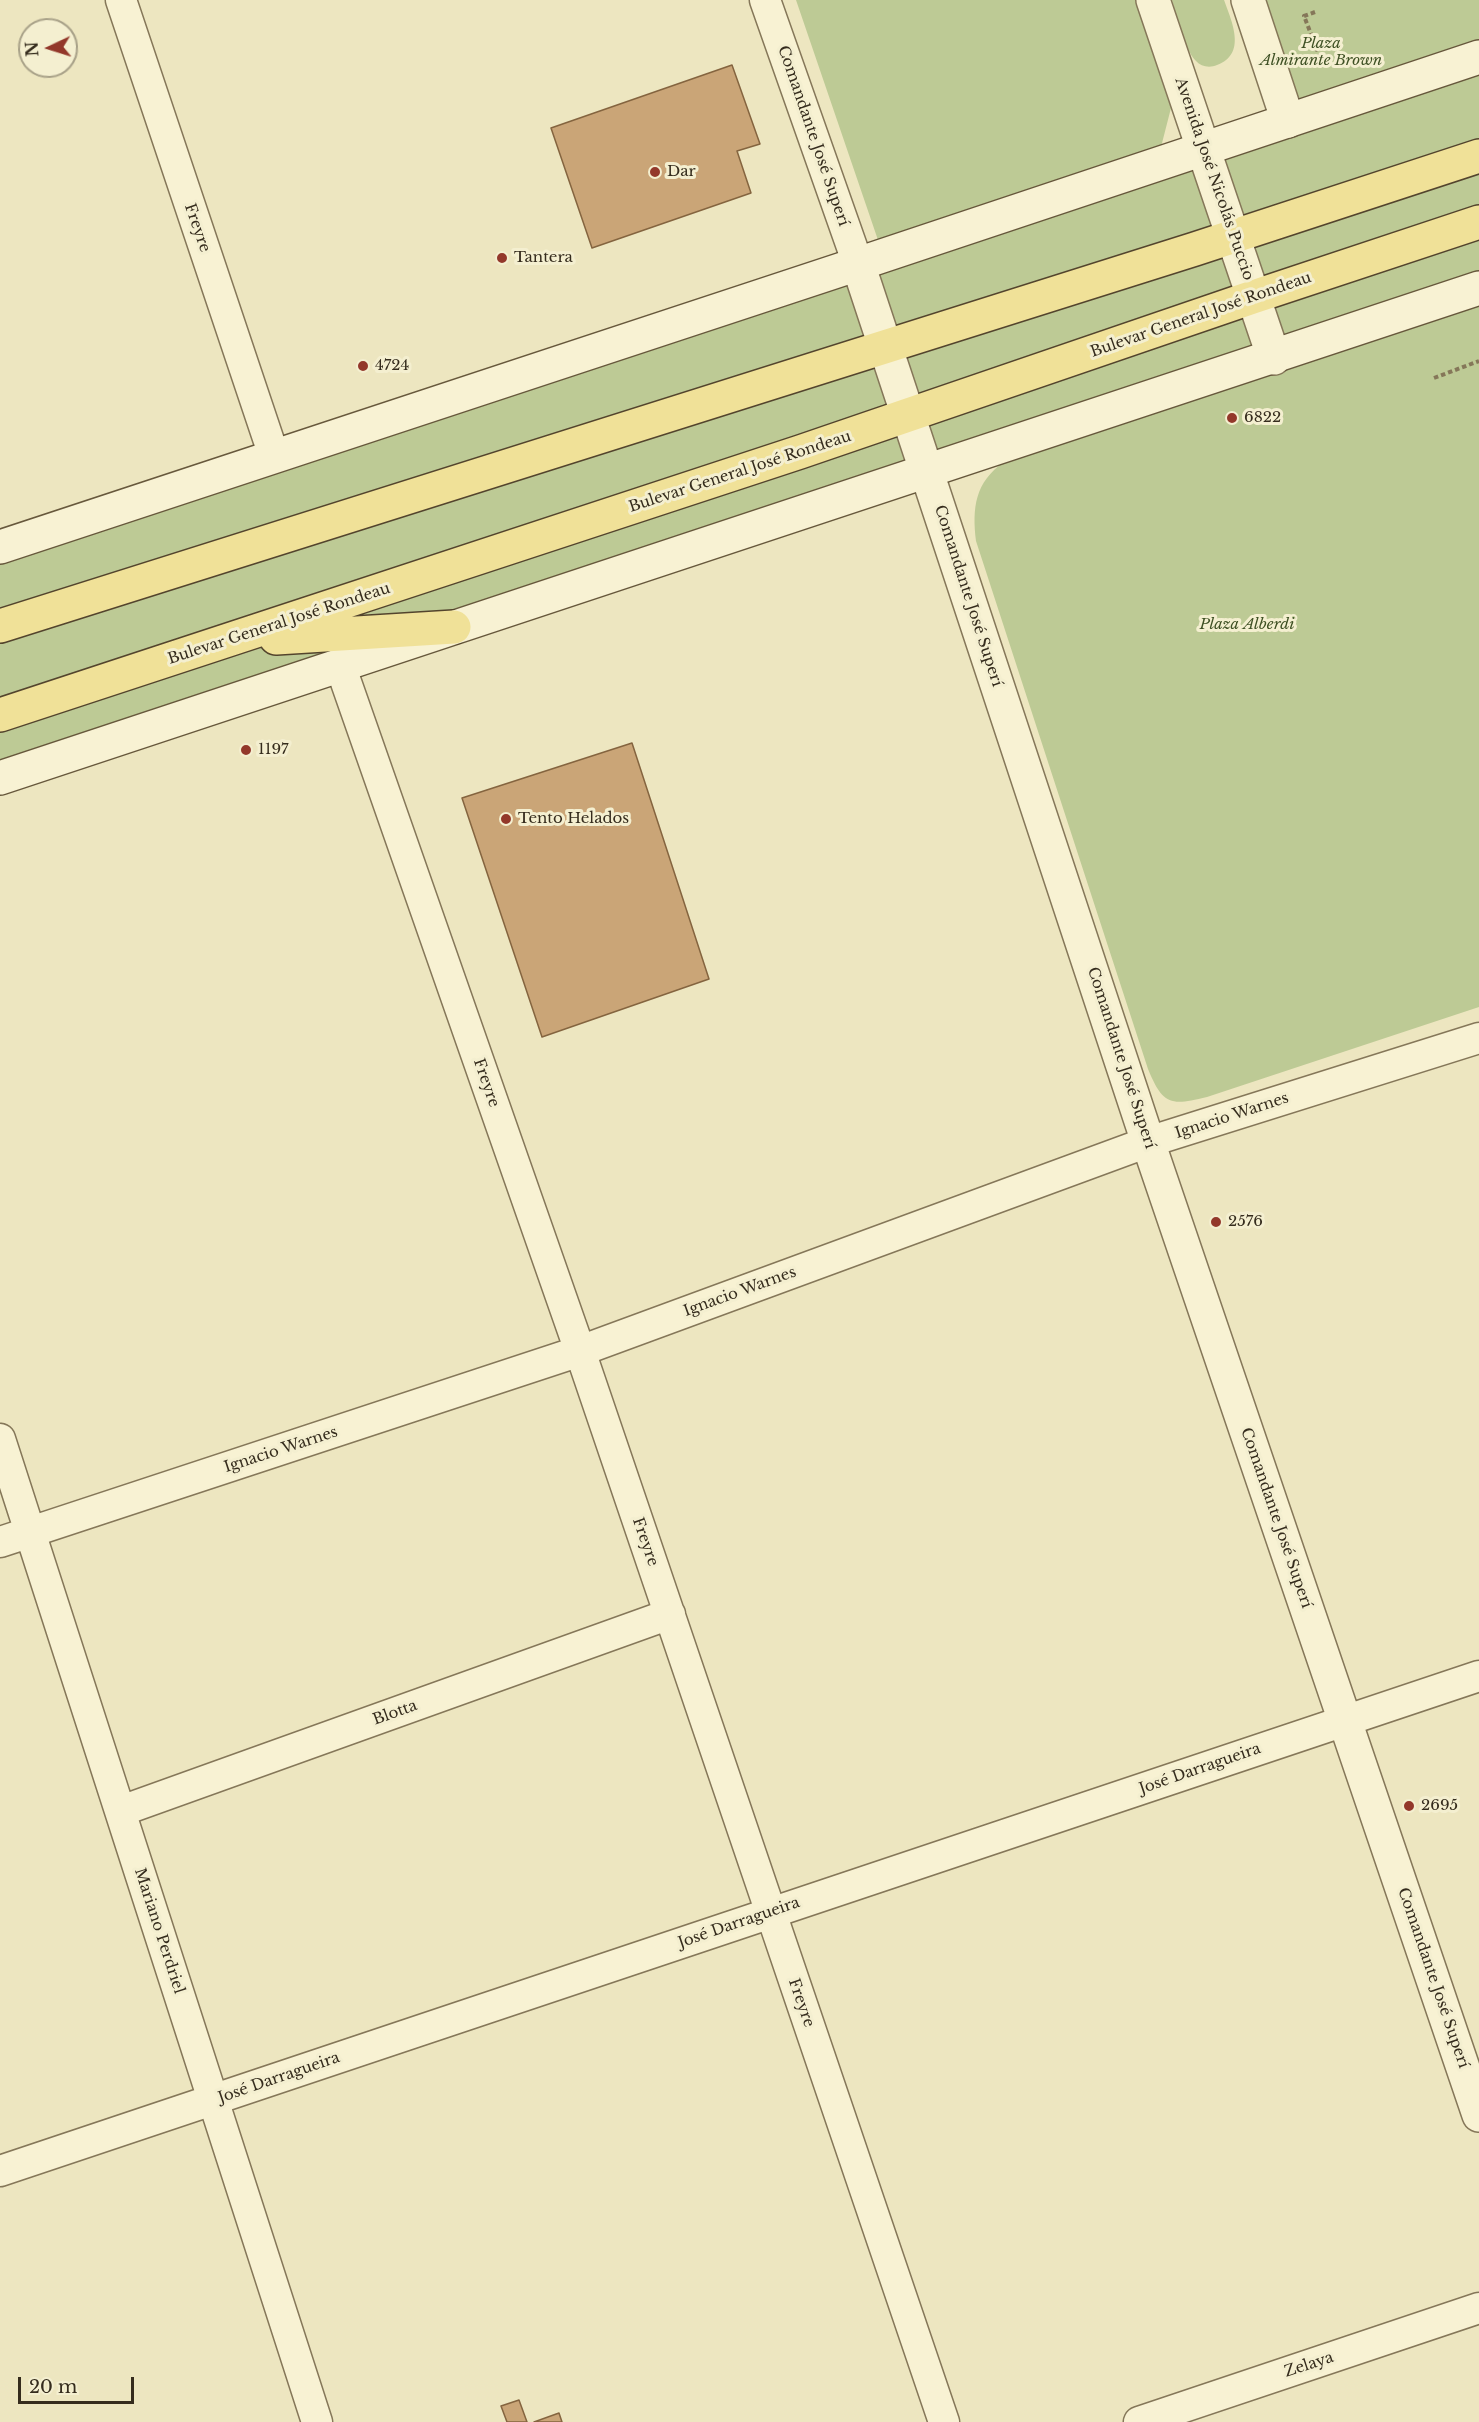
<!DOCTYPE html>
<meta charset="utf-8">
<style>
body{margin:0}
#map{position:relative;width:1479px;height:2422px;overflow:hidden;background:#ede6c0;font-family:"Libre Baskerville",serif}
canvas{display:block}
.north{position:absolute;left:18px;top:18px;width:60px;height:60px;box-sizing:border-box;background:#f4efd0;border:2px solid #a8a188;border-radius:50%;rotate:266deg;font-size:16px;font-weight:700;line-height:24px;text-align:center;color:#352c1d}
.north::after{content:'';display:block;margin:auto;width:21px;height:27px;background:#93382a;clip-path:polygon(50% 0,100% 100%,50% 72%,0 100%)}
.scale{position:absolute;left:18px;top:2377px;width:116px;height:27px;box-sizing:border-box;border:3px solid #352c1d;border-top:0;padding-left:8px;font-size:18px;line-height:21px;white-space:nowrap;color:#352c1d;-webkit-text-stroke:4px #f4efd0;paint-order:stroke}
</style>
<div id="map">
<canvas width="1479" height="2422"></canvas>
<div class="north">N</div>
<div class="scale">20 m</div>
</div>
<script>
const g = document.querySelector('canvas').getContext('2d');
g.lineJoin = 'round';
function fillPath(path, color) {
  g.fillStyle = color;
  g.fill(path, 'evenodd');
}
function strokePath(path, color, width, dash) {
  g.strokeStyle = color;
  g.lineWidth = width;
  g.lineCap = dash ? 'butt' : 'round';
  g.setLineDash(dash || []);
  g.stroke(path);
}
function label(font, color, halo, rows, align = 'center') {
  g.font = font + ' "Libre Baskerville",serif';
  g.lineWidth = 6;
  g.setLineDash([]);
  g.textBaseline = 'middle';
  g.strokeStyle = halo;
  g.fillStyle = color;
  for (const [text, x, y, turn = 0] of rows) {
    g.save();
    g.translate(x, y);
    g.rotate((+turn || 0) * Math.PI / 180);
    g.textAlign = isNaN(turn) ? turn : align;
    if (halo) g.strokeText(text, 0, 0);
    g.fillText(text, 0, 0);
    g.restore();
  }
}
const green = new Path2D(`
 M796 0H1135L1171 108 1161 147 879 243Z
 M1172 0H1224C1232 22 1247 54 1217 65 1210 68 1201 67 1196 61 1184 49 1177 17 1172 0Z
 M1248 0H1479V288L0 778V547L1288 121Z
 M1479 299V1007L1207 1097C1170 1106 1163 1105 1148 1069L976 541C972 508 975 482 1004 462Z`);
const building = new Path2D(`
 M732 65 760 144 737 151 751 193 592 248 551 128Z
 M632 743 709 979 542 1037 462 798Z
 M519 2400 527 2422H507L501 2406Z
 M559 2413 562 2422H534Z`);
const path = new Path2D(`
 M1315 12 1304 16 1321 60
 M1434 378 1479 361`);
const minor = new Path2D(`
 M121 0 274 456
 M765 0 858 264
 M340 665 580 1351 944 2422
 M0 1439 317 2422
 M0 1542 580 1351 1148 1142 1479 1038
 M121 1811 670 1614
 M0 2171 1479 1676
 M1139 2422 1479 2308`);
const tertiary = new Path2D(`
 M1153 0 1274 358
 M1248 0 1288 121
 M858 264 1148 1142 1479 2115`);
const secondary = new Path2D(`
 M0 547 858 264 1479 57
 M0 778 1479 288`);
const primary = new Path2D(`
 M0 626 1195 249 1479 156
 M276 638 454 627
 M0 715 800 452 1253 297 1479 222`);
const markers = [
 [655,172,6,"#93382a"],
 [502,258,6,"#93382a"],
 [363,366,6,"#93382a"],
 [1232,418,6,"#93382a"],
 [246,750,6,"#93382a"],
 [506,819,6,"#93382a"],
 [1216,1222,6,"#93382a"],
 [1409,1806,6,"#93382a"]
];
const parkNames = [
 ["Plaza",1321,44],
 ["Almirante Brown",1321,61],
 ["Plaza Alberdi",1247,625]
];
const streetNames = [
 ["Comandante José Superí",813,136,71],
 ["Avenida José Nicolás Puccio",1214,179,71],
 ["Freyre",197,228,71],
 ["Bulevar General José Rondeau",1201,315,-19],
 ["Bulevar General José Rondeau",740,472,-18],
 ["Comandante José Superí",968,596,72],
 ["Bulevar General José Rondeau",279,624,-18],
 ["Comandante José Superí",1121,1058,72],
 ["Freyre",486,1083,71],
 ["Ignacio Warnes",1232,1116,-18],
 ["Ignacio Warnes",740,1292,-20],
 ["Ignacio Warnes",281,1450,-18],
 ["Comandante José Superí",1276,1518,71],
 ["Freyre",645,1542,71],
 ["Blotta",395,1713,-20],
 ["José Darragueira",1200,1769,-19],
 ["José Darragueira",739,1923,-19],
 ["Mariano Perdriel",159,1931,72],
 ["Comandante José Superí",1433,1978,71],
 ["Freyre",801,2003,71],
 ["José Darragueira",279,2078,-19],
 ["Zelaya",1309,2365,-18]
];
const poiNames = [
 ["Dar",667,172],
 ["Tantera",514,258],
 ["4724",375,366],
 ["6822",1244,418],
 ["1197",258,750],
 ["Tento Helados",518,819],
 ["2576",1228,1222],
 ["2695",1421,1806]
];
fillPath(green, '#bdca95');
fillPath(building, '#caa577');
strokePath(building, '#84643f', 1.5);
strokePath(minor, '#857759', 33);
strokePath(tertiary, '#857759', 36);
strokePath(secondary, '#67583c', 36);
strokePath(primary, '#53442d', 36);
strokePath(path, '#857759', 4, [4.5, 3]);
strokePath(minor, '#f8f2d3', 30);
strokePath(tertiary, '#f8f2d3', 33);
strokePath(secondary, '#f8f2d3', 33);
strokePath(primary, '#f0e198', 33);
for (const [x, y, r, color] of markers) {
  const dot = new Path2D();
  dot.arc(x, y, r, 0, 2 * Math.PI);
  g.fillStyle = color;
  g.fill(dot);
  strokePath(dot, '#f4efd0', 2);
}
label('italic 15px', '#3f5124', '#f4efd0', parkNames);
label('15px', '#352c1d', '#f4efd0', streetNames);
label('15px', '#352c1d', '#f4efd0', poiNames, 'left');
</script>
